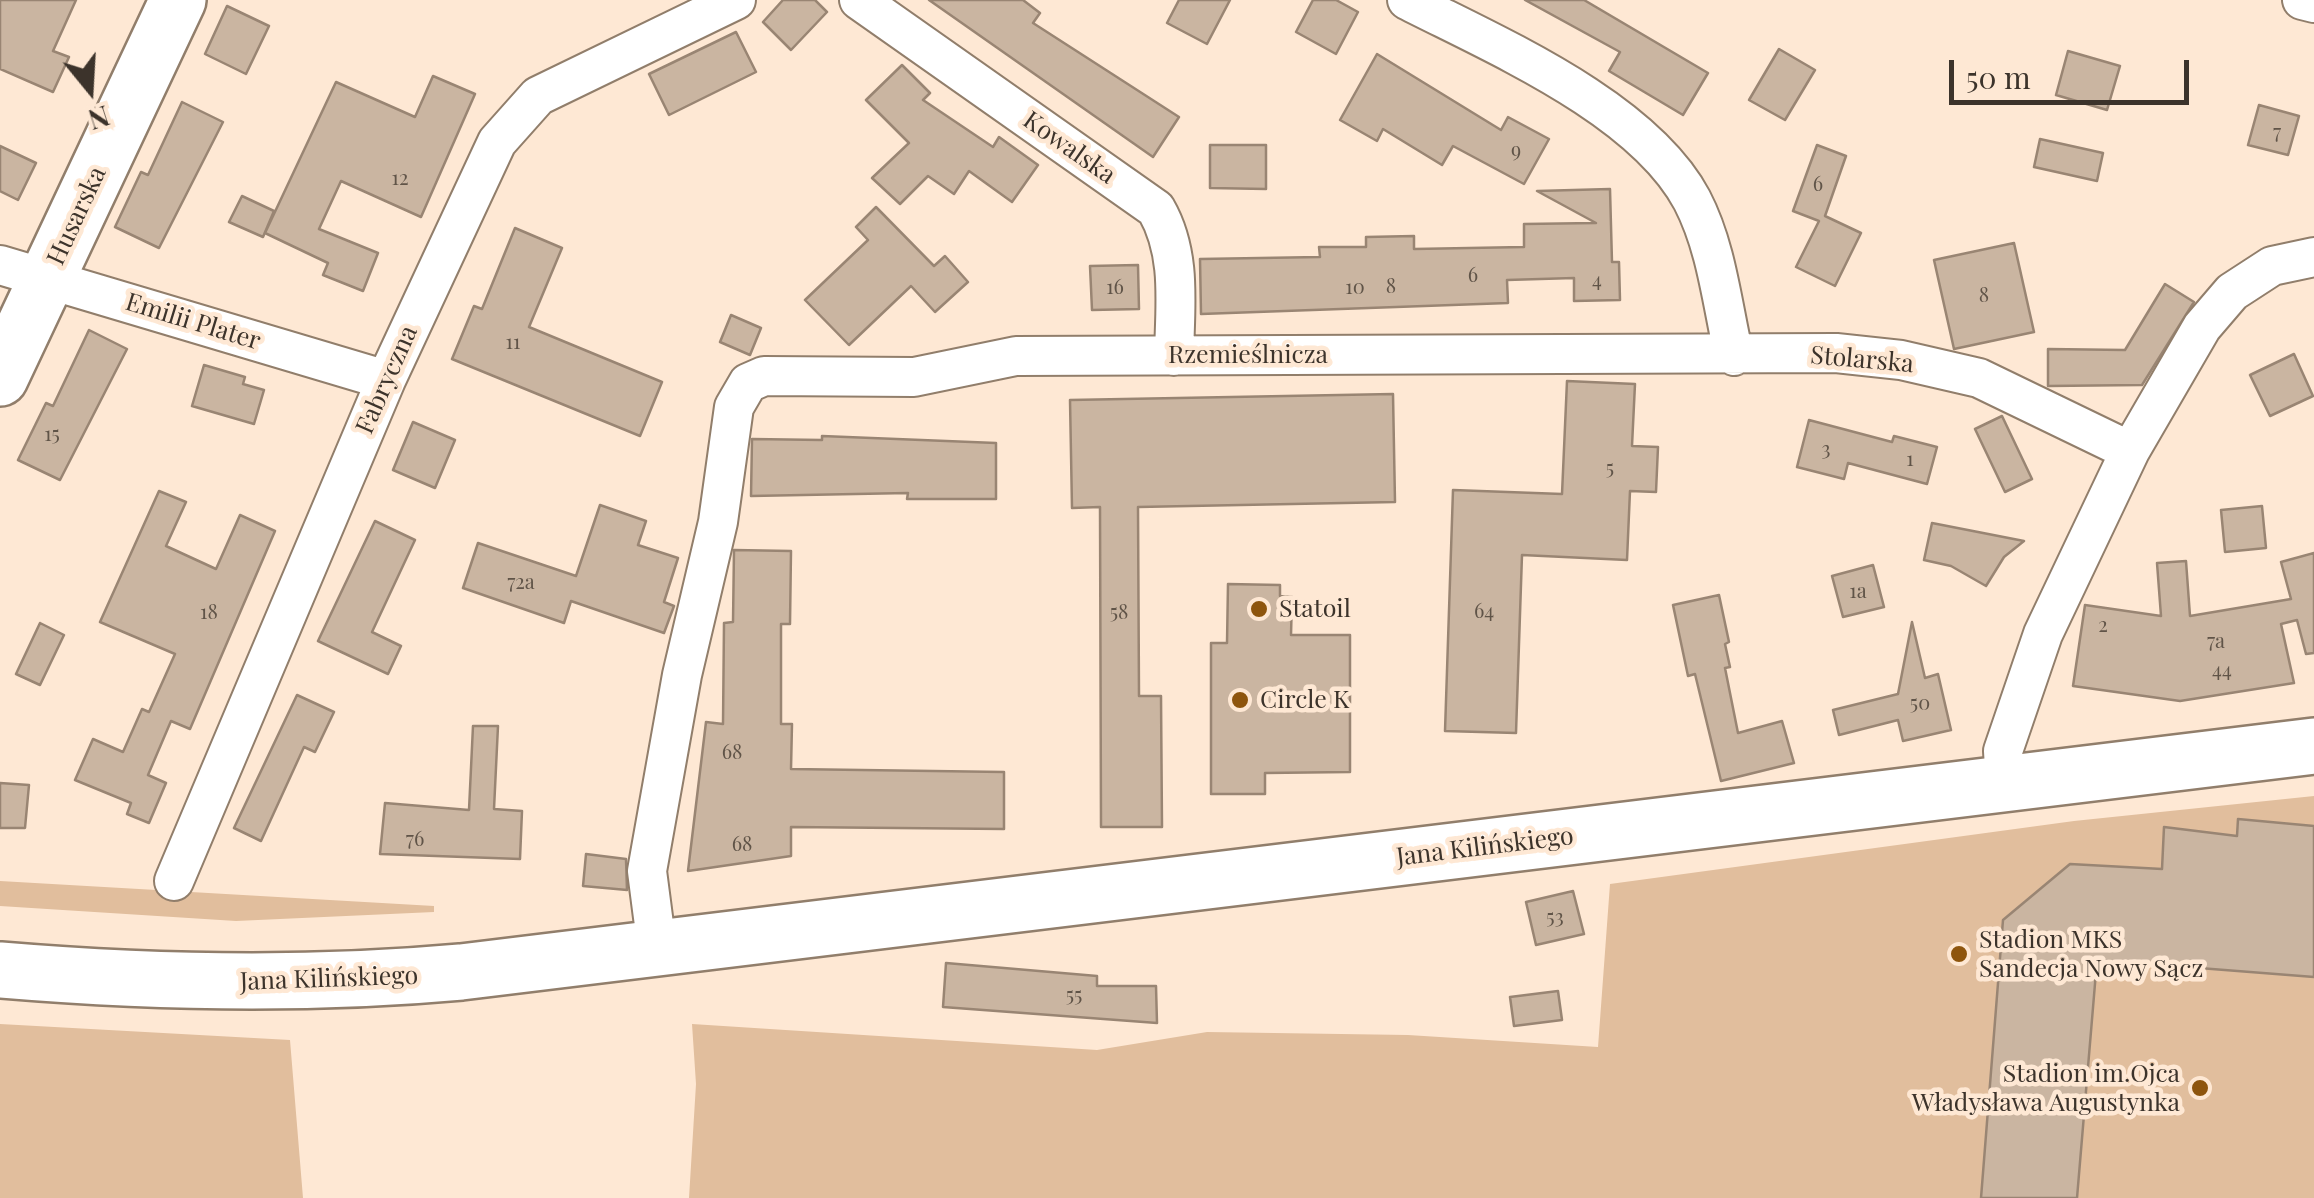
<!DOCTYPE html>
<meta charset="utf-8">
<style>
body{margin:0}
#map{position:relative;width:2314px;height:1198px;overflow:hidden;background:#fee8d4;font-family:"Playfair Display",serif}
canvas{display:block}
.north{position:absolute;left:40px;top:40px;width:100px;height:100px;-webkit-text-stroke:8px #fee8d4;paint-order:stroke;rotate:162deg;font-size:28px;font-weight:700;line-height:40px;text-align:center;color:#3c332b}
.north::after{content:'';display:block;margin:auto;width:35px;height:45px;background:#3c332b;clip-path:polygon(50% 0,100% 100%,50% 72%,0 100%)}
.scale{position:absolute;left:1949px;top:60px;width:240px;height:45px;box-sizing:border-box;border:5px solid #3c332b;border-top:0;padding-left:12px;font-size:30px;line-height:35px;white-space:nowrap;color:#3c332b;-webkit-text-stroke:8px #fee8d4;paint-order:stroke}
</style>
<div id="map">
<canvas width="2314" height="1198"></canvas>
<div class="north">N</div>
<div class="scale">50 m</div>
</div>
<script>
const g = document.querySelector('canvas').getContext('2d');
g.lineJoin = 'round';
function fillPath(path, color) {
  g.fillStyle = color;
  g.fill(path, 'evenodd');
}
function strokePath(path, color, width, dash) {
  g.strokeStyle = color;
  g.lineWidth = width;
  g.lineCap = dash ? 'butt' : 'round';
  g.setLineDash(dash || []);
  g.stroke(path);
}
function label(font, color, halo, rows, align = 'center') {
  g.font = font + ' "Playfair Display",serif';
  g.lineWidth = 9;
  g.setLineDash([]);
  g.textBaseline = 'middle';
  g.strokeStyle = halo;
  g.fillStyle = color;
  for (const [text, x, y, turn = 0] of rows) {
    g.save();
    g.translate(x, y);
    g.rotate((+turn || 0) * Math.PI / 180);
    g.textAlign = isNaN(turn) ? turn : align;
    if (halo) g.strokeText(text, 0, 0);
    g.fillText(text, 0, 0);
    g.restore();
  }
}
const green = new Path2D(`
 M2314 796V1198H689L696 1084 692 1024 1097 1050 1207 1032 1408 1035 1598 1047 1610 884 2074 821Z
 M0 881 434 906V912L236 921 0 906Z
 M0 1024 290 1040 303 1198H0Z`);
const building = new Path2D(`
 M0 0H76L53 51 69 57 53 92 0 69Z
 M783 0H815L827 12 791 50 763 22Z
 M929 0H1023L1040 13 1033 23 1179 117 1153 157Z
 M1179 0H1230L1207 44 1167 23Z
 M1313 0H1336L1358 12 1336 54 1296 32Z
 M1525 0H1584L1708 73 1683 115 1609 71 1620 52Z
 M227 6 269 26 246 74 205 54Z
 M736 32 756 72 669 115 649 74Z
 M1779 49 1815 70 1785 120 1749 100Z
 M2068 51 2120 66 2107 110 2056 95Z
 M1377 54 1501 130 1508 117 1549 139 1524 184 1453 146 1442 165 1383 129 1377 141 1340 120Z
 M902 65 930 93 923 100 993 147 999 137 1038 165 1012 202 969 171 954 194 928 176 900 204 872 178 909 143 866 100Z
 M433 76 475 94 421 217 341 181 319 229 378 253 363 291 323 275 328 263 265 233 336 82 415 117Z
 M182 102 223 122 159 248 115 227 141 172 148 175Z
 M2259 105 2299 116 2288 155 2248 145Z
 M2040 139 2103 153 2097 181 2034 167Z
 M1210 145H1266V189L1210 188Z
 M1817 145 1846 156 1825 216 1861 233 1835 286 1796 267 1819 221 1793 211Z
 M0 146 36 163 18 200 0 191Z
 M1610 189 1612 262H1619L1620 300 1574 301V278L1507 280 1508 303 1201 314 1200 259 1320 257 1319 247H1366V237L1414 236V249L1524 247V224L1596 223 1537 191Z
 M242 196 274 211 263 237 229 222Z
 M876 207 934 266 945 256 968 282 935 312 911 286 849 345 805 300 868 240 856 227Z
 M515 228 562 248 529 327 662 382 640 436 452 359 474 306 482 309Z
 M2014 243 2034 332 1954 349 1934 260Z
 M1138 265 1139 309 1092 310 1090 266Z
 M2165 284 2194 302 2142 385 2048 386V349L2125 350Z
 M731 315 761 328 750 355 720 342Z
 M89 330 127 349 60 480 18 460 46 403 53 406Z
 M2294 354 2313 396 2270 416 2250 375Z
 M204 365 245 377 243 384 264 390 254 424 192 406Z
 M1567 381 1635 384 1632 446 1658 447 1656 492 1630 491 1627 560 1522 555 1516 733 1445 731 1453 490 1562 494Z
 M1393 394 1395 502 1138 507 1139 696H1161L1162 827H1101L1100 507 1072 508 1070 400Z
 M2002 416 2032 479 2005 492 1975 429Z
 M1809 420 1892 442 1894 436 1937 447 1927 484 1848 463 1844 479 1797 467Z
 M413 422 455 440 435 488 393 470Z
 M822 436 996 443V499H907L908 493 751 496 752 439 822 440Z
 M159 491 186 502 166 546 216 569 240 515 275 531 190 729 171 721 148 775 166 783 149 823 127 814 131 803 75 780 93 739 123 752 142 709 149 712 175 654 100 622Z
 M600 505 646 521 638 545 678 558 664 602 674 606 664 633 571 601 564 623 463 588 478 543 576 576Z
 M2262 506 2266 548 2225 552 2221 510Z
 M375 521 415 540 372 632 401 646 388 674 318 641Z
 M1932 523 2024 541 2004 557 1986 586 1951 566 1924 560Z
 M734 550 791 551 790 624H781V724H792L791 769 1004 772V829L791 827V856L688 871 706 722 723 724 724 623 733 622Z
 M2314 553V653L2306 654 2297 620 2281 624 2294 683 2180 701 2073 686 2085 605 2161 616 2157 563 2186 561 2190 616 2291 599 2281 562Z
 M1873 565 1884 607 1843 617 1832 576Z
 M1228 584 1280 585V596L1292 597 1291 635H1350V772L1265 773V794H1211V643H1227Z
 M1719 595 1729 642 1725 644 1730 667 1725 668 1738 733 1782 721 1794 763 1721 781 1695 674 1688 676 1673 605Z
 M1912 622 1925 678 1938 674 1951 730 1903 741 1898 720 1839 735 1833 710 1898 694Z
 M40 623 64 635 40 685 16 674Z
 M297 695 334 712 315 752 304 747 261 841 234 828Z
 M473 726H498L494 809 522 811 520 859 380 854 385 803 469 810Z
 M0 783 29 785 25 828H0Z
 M2238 819 2314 826V977L2097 960 2077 1198H1981L2003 920 2070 864 2162 869 2164 827 2237 836Z
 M586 854 626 859 627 890 583 886Z
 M1573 891 1584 934 1536 945 1526 902Z
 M946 963 1097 976V986H1156L1157 1023 943 1007Z
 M1558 991 1562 1020 1514 1026 1510 997Z`);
const street = new Path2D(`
 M859 0 1156 209C1182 254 1175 305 1174 356
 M1407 0C1497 46 1643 108 1692 200 1717 248 1722 304 1734 356
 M2302 0 2314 3
 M0 265 386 380
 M2005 783 2003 751 2043 634 2130 451 2202 327 2232 292 2272 266 2314 257
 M174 881 386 380 497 142 538 96 736 0
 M657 948 647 871 682 675 718 522 734 407 748 383 764 376 914 377 1016 356 1836 353 1901 360 1979 378 2130 451`);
const secondary = new Path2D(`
 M0 378 178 0
 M0 970C155 983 306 986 461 972L2314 746`);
const markers = [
 [1259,609,10,"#8e550d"],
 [1240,700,10,"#8e550d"],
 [1959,954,10,"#8e550d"],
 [2200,1088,10,"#8e550d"]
];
const numberNames = [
 ["7",2277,133],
 ["9",1516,151],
 ["12",400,179],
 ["6",1818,185],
 ["6",1473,276],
 ["4",1597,281],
 ["8",1391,287],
 ["16",1115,288],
 ["10",1355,288],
 ["8",1984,296],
 ["11",513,343],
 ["15",52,435],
 ["3",1826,450],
 ["1",1910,460],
 ["5",1610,469],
 ["72a",521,583],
 ["1a",1858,592],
 ["64",1484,612],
 ["18",209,613],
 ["58",1119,613],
 ["2",2103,626],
 ["7a",2216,642],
 ["44",2222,671],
 ["50",1920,704],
 ["68",732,753],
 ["76",415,840],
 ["68",742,845],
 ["53",1555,918],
 ["55",1074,996]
];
const streetNames = [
 ["Kowalska",1069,148,35],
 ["Husarska",77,216,-65],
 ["Emilii Plater",193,322,17],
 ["Rzemieślnicza",1248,355],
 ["Stolarska",1862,360,5],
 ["Fabryczna",387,380,-66],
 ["Jana Kilińskiego",1485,847,-7],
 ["Jana Kilińskiego",329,979,-2]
];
const poiNames = [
 ["Statoil",1279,609],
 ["Circle K",1260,700],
 ["Stadion MKS",1979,940],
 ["Sandecja Nowy Sącz",1979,969],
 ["Stadion im.Ojca",2180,1074,"right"],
 ["Władysława Augustynka",2180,1103,"right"]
];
fillPath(green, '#e1be9d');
fillPath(building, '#cab5a1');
strokePath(building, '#998573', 2.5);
strokePath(street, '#917e6b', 42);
strokePath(secondary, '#917e6b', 60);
strokePath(street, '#fff', 38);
strokePath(secondary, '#fff', 55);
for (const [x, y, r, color] of markers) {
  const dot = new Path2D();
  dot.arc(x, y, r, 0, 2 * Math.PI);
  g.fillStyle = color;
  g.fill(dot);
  strokePath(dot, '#fee8d4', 4);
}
label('20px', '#605448', null, numberNames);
label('25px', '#3c332b', '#fee8d4', streetNames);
label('25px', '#3c332b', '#fee8d4', poiNames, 'left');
</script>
